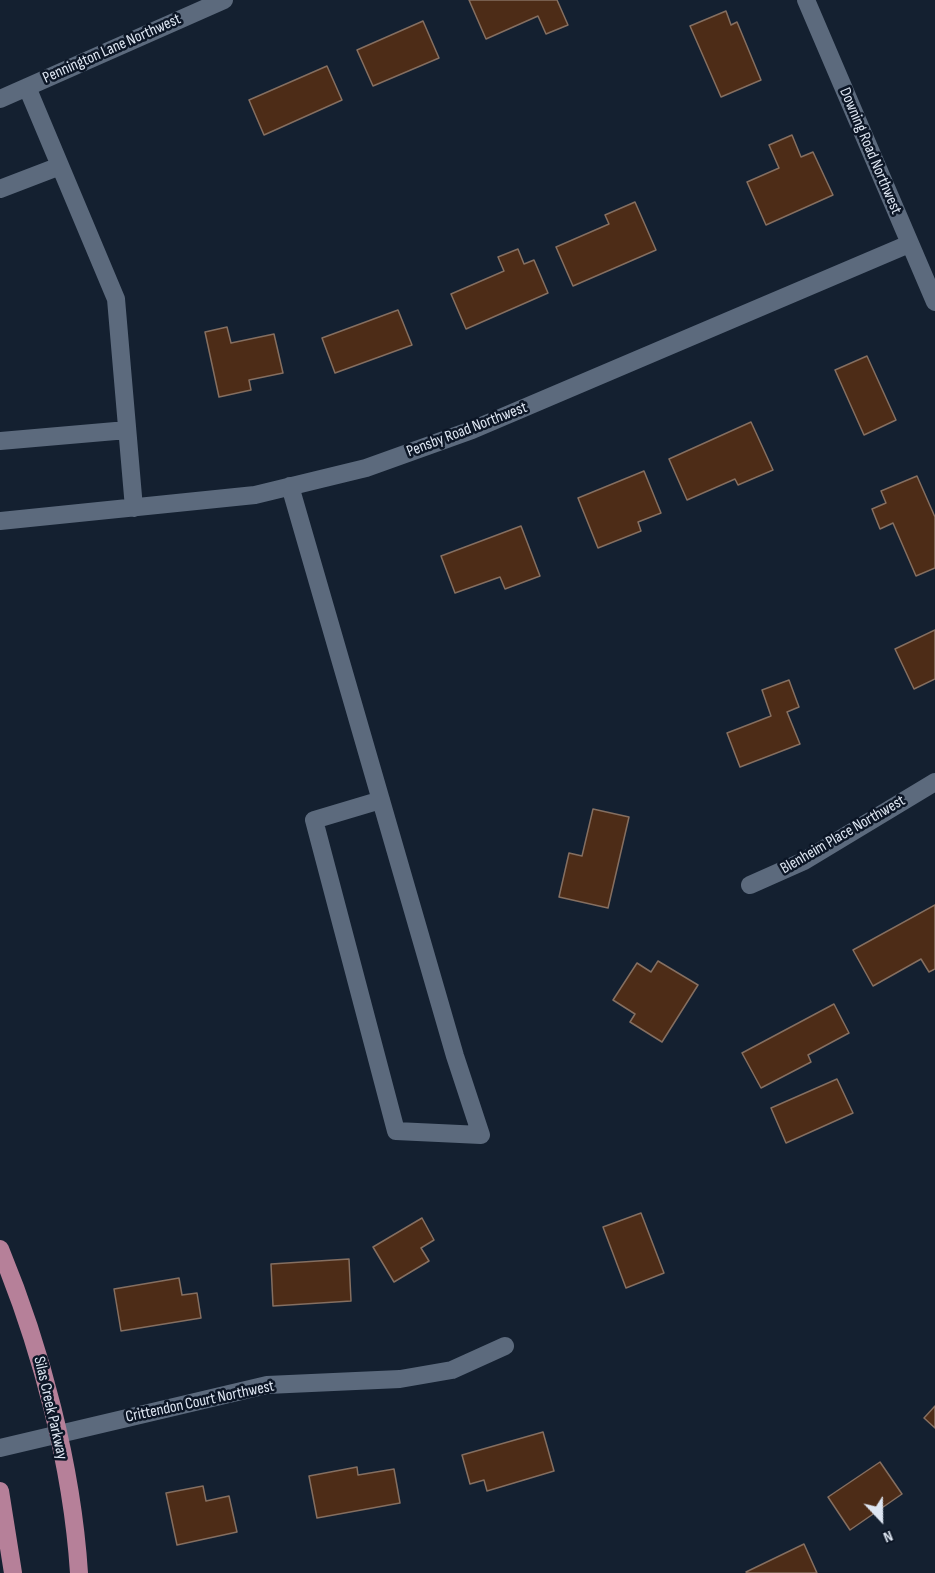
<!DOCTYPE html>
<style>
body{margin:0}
#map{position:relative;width:935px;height:1573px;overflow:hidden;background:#142030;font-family:"Sofia Sans Condensed",sans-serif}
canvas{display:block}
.north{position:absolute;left:851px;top:1489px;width:60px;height:60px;-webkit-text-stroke:4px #0c1626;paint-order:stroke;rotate:158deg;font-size:16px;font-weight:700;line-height:24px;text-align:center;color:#dee6f2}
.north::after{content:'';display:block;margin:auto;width:21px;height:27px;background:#dee6f2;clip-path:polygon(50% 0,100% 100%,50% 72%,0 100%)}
</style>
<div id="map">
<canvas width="935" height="1573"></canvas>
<div class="north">N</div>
</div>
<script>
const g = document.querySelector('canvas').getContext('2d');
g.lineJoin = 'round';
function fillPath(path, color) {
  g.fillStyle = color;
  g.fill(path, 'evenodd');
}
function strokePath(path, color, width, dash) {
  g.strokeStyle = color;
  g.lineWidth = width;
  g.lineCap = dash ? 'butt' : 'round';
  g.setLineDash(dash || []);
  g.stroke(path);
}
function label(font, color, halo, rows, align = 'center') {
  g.font = font + ' "Sofia Sans Condensed",sans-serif';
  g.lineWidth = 5;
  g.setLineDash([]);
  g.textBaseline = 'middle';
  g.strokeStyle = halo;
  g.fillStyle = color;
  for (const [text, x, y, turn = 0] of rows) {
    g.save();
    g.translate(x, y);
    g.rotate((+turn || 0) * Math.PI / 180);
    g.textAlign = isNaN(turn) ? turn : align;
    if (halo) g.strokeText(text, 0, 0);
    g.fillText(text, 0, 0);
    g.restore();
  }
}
const building = new Path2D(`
 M469 0H557L568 25 546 34 538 16 486 39Z
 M726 11 731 25 737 22 761 80 721 97 690 26Z
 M423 21 439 58 373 86 357 50Z
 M327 66 342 100 264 135 249 100Z
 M792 135 801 157 813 152 833 195 766 225 747 182 779 168 769 145Z
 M635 202 656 250 573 286 556 247 609 224 605 215Z
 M518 249 524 264 534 260 548 293 466 329 451 294 504 271 498 257Z
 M398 310 412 345 335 373 322 338Z
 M227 327 231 343 274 334 283 373 249 380 251 390 219 397 205 332Z
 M867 356 896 420 864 435 835 370Z
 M751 422 773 470 738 485 735 479 687 500 669 459Z
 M644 471 661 513 638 522 641 531 598 548 578 498Z
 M917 476 935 517V568L916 576 893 523 880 529 872 509 886 503 881 491Z
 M521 526 540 576 505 589 500 577 455 593 441 556Z
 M935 630V679L914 689 895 649Z
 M789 680 799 707 787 712 800 744 740 767 727 733 771 716 762 690Z
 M593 809 629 817 608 908 559 897 569 853 582 856Z
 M935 905V969L929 972 921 959 873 986 853 950Z
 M658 961 698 985 662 1042 630 1022 635 1014 613 1000 637 963 651 972Z
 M834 1004 849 1033 808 1055 811 1062 761 1088 742 1053Z
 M837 1079 853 1113 786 1143 771 1108Z
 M641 1213 664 1273 626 1288 603 1227Z
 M422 1218 434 1240 421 1248 429 1261 394 1282 373 1247Z
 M349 1259 351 1301 273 1306 271 1264Z
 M179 1278 182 1295 197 1293 201 1318 121 1331 114 1289Z
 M935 1406V1428L924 1418Z
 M543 1432 554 1471 487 1491 484 1480 470 1484 462 1455Z
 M880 1462 902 1494 850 1530 828 1497Z
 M357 1467 358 1475 394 1469 400 1503 317 1518 309 1476Z
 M203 1486 206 1501 229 1496 237 1532 177 1545 166 1493Z
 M804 1544 817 1573H747L746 1572Z`);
const minor = new Path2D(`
 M806 0 935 302
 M27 87 116 299 134 508
 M0 99 224 0
 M0 189 60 166
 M0 441 127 430
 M290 486 455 1056 481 1135 396 1131 314 820 381 800
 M0 521 255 495 366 468 472 430 909 244
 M750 885 804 861 935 782
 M0 1448 267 1385 400 1379 452 1370 505 1346`);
const major = new Path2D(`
 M0 1249C41 1348 72 1465 79 1573
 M0 1491 13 1573`);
const streetNames = [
 ["Pennington Lane Northwest",112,49,-24],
 ["Downing Road Northwest",870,151,67],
 ["Pensby Road Northwest",467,430,-21],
 ["Blenheim Place Northwest",843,835,-30],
 ["Crittendon Court Northwest",200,1402,-12],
 ["Silas Creek Parkway",50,1408,77]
];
fillPath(building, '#4d2c17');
strokePath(building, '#856f61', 1.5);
strokePath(minor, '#5c6a7d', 18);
strokePath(major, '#b68099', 18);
label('16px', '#dee6f2', '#0c1626', streetNames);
</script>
